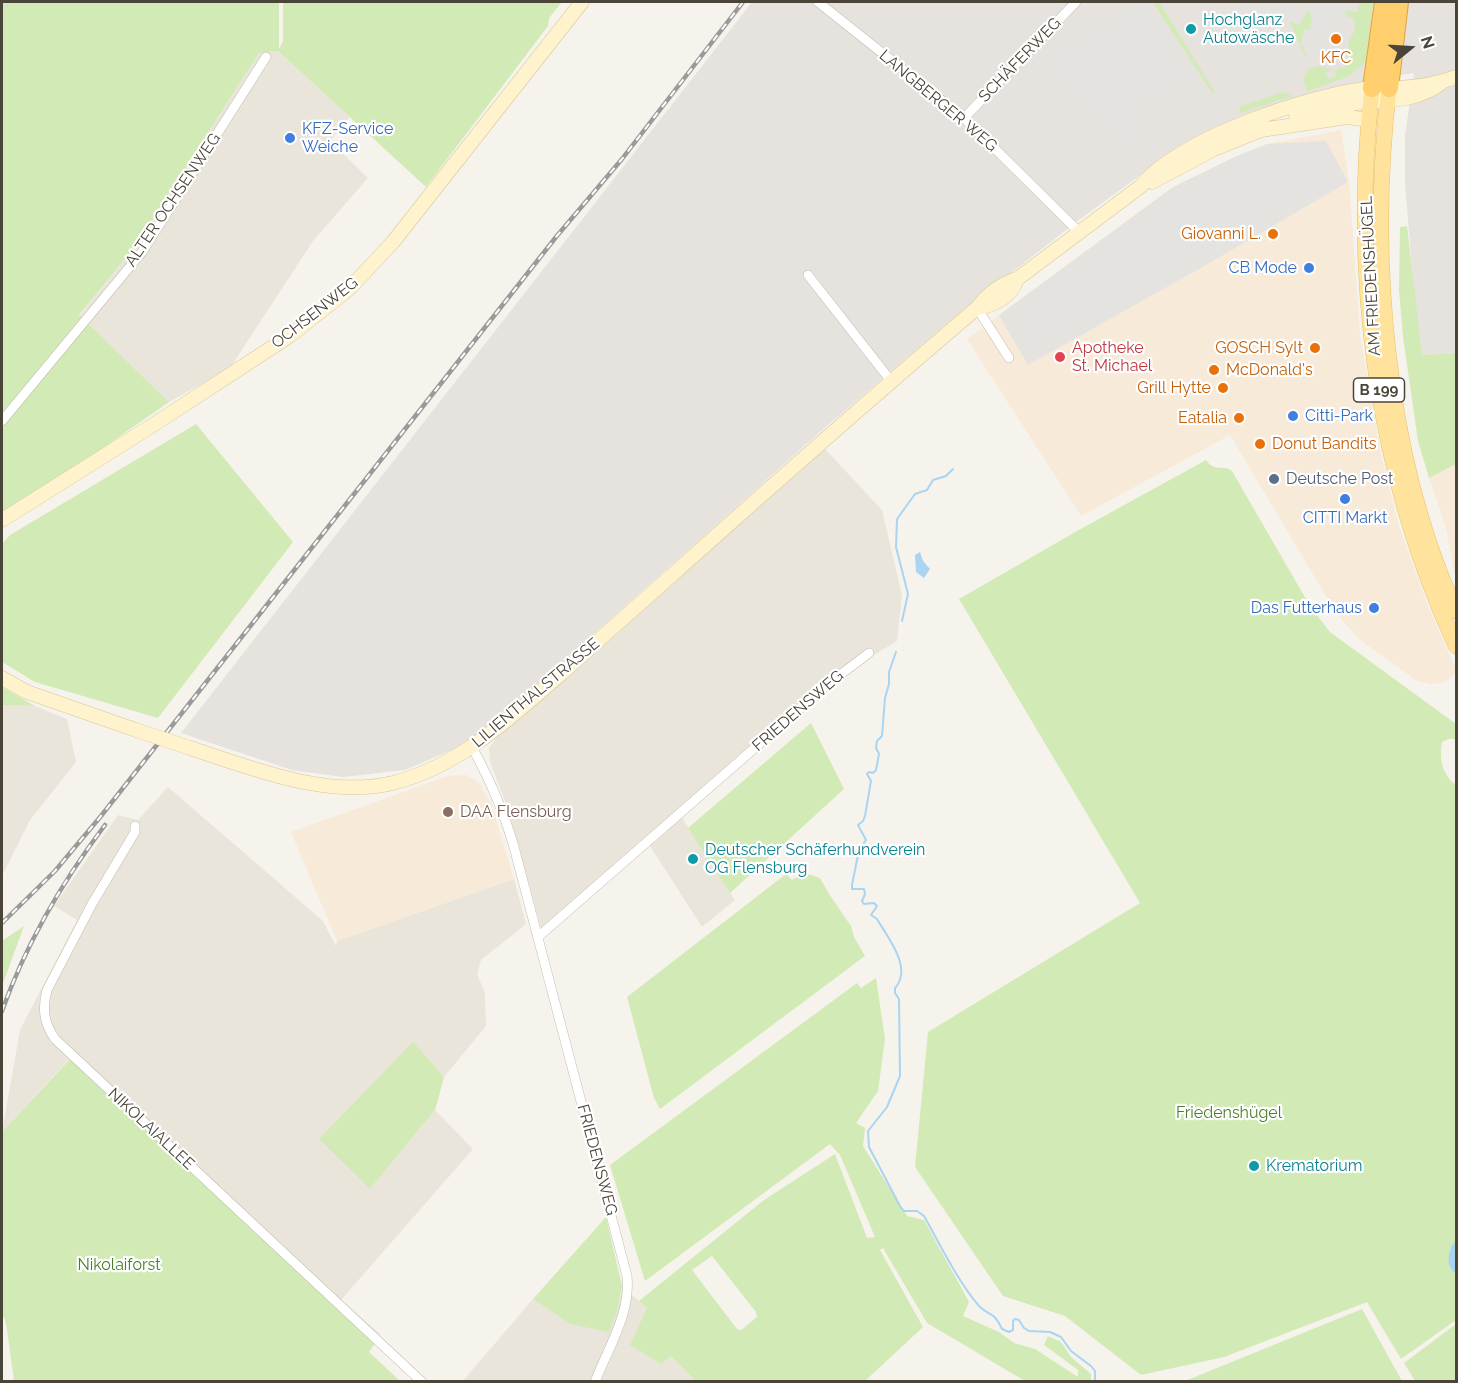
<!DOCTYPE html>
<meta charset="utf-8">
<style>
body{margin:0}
#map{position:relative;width:1458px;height:1383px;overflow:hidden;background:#f6f3ec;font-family:Raleway,sans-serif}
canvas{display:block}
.frame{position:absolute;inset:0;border:3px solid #4b4439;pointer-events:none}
.north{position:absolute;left:1380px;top:18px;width:60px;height:60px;-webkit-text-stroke:4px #fff;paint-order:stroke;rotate:72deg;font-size:16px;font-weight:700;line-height:24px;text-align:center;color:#4b4439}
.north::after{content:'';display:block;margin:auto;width:21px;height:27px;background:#4b4439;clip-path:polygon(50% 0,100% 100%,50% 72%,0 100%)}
</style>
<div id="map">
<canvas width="1458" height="1383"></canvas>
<div class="frame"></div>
<div class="north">N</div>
</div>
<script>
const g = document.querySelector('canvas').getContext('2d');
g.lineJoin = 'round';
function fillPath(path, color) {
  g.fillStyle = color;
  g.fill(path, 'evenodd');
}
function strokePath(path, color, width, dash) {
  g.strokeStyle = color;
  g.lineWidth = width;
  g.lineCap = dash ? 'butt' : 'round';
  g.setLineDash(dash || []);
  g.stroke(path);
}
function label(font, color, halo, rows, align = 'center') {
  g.font = font + ' Raleway,sans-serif';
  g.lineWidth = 4.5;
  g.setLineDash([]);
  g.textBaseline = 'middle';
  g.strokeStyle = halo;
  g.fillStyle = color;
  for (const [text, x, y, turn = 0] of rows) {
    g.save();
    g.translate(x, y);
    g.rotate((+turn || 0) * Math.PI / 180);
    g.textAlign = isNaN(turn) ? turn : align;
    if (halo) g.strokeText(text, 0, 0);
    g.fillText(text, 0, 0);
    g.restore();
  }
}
const residential = new Path2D(`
 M278 51 350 117 330 141 368 178 313 241 230 368 169 402 79 316 134 248 259 53Z
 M825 449 882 510 902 595 897 641 864 661 829 690 682 818 735 900 702 927 650 846 544 938 508 809 490 762 489 748 497 737Z
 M2 705 35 706 67 719 76 762 30 820 2 876Z
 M168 787 323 921 336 946 337 941 514 879 526 924 481 960 477 974 485 993 486 1026 444 1077 413 1043 370 1189 435 1110 473 1149 341 1300 380 1334 376 1342 69 1059 2 1132 20 1030 77 920 54 906 118 815 138 820Z
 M622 1286 647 1308 671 1356 696 1381 462 1382 533 1299 570 1324 618 1308Z`);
const commercial = new Path2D(`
 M1341 130 1349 181 1360 335 1380 451 1399 526 1425 598 1456 670 1453 676 1444 682 1431 684 1417 681 1359 639 1336 613 1230 435 1081 516 967 339 1173 187 1239 155 1267 144Z
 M1456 464V578L1453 569 1447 531 1429 478Z
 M466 775 479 783 491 803 514 879 337 941 291 832 448 776Z`);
const industrial = new Path2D(`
 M752 2H1456V353L1422 355 1415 305 1405 183V136L1414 73 1366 81 1234 121 1165 157 1079 220 952 319 821 431 475 740 405 770 343 777 292 770 181 733Z`);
const green = new Path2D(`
 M2 2H279V49L283 41V2H562L549 18 548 26 426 187 278 51 259 53 134 248 79 315 169 402 64 475 2 514Z
 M1153 2 1160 3 1215 93H1212Z
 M1359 2H1373L1366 62 1347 77 1307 91 1303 77 1310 68 1320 66 1333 70 1325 72 1328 79 1336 76 1335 70 1345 67 1349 41 1355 30 1354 18 1345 16 1346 10 1357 12Z
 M1307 11 1311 12C1314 23 1308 35 1304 46L1307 53 1305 58 1290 21 1300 25Z
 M1284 92 1292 96 1240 113 1239 111 1241 106Z
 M1407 226 1422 355 1456 353V464L1429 478 1418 441 1403 337 1399 290 1400 227Z
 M196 424 293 542 158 718 35 682 2 662V544L10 535Z
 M1206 460C1215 473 1223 464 1232 471L1310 606 1330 632 1456 724V739H1449L1442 742C1439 758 1442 775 1456 785V1320L1401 1359 1367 1302 1224 1357 1141 1375 1065 1316 1003 1296 915 1167 928 1032 1140 903 959 599 1077 531Z
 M2 687 35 706 2 705Z
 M811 723 844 789 730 893 688 828Z
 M805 873 820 878 829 894 851 926 854 937 865 956 660 1109 654 1098 627 997 786 874 792 880Z
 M24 926 2 986V941Z
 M876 978 885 1039 878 1091 856 1123 865 1128 863 1146 907 1216 924 1220 969 1302 963 1316 999 1332 1014 1343 1035 1349 1078 1377V1370L1044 1345 1048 1336 1061 1342 1072 1358 1091 1374V1381H1025L927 1323 883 1248 880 1250 923 1327 865 1381H696L671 1356 661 1364 630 1345 647 1308 639 1301 764 1200 835 1154 867 1238 875 1237 840 1155 830 1144 645 1281 610 1165 857 983 861 988ZM712 1256 756 1312 757 1317 741 1330 737 1329 692 1270Z
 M413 1042 444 1077 435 1110 370 1189 319 1139Z
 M70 1059 376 1342 369 1352 400 1381H14L6 1323 2 1313V1132Z
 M606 1217 622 1286 618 1308 609 1332 570 1324 533 1299Z
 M1362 1309 1402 1381H1185Z
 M1456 1324V1381H1415L1404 1363Z`);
const parking = new Path2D(`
 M1138 2H1148L1215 106 1208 110 1191 82 1138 110 1159 148 1132 164 1039 58Z
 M1230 2H1359L1358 12 1346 10 1345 16 1330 14 1323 60 1314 59 1315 67 1310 68 1306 58 1307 54 1303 53 1304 46H1301L1304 29 1310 30 1312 17 1310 16 1311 12 1306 11 1300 25 1290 21 1276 24Z
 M1205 10 1220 34 1214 38 1199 14Z
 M1326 141 1348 182 1199 269 1028 365 999 315 1173 187 1239 155 1267 144Z
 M1022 200 1045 226 1028 241 1005 214Z`);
const water = new Path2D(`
 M920 552 923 561 930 569 924 578 916 572 915 555Z
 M1456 1243V1274C1446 1266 1447 1255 1453 1244Z`);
const stream = new Path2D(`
 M902 621 908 594 896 547 897 519 915 494 927 490 933 480 946 476 953 469
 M896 652 889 672V684L885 698 882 736 877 741 876 748 879 754 876 770 873 773 869 772 867 774 871 781 865 816 863 821 858 825 866 840 859 850 852 885V889H864L865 894 862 901 864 904 874 903 877 906 871 915 877 919C888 938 913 968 895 988V993L899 999 900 1076 887 1107 868 1131 869 1147 900 1206 904 1211H917L924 1216C940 1244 958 1282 979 1306 990 1317 993 1310 1002 1329L1009 1332 1013 1330V1321L1015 1319 1019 1320 1024 1328 1029 1331 1050 1332 1061 1337 1071 1351 1091 1366 1095 1371V1382`);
const street = new Path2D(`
 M818 2 964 118 1079 232
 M964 118 1076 2
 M808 275 891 381
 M977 308 1009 358
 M2 421 142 252 266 57
 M472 747C490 780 504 812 514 847L627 1276C631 1313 608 1348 595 1382
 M135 826V832L92 904 47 990C42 1009 44 1023 55 1039L422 1382
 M538 937 828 684 869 653`);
const secondary = new Path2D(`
 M1296 115C1316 110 1336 106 1356 103 1387 99 1412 103 1440 84
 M1152 182 1214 149 1261 130 1347 117 1362 119 1369 123
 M977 308C995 305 1011 297 1017 279
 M2 520 153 425 291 335 350 288 393 242 582 2
 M2 678 27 692 136 730
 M190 748C252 768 327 799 393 783 460 766 511 717 562 673 595 643 629 613 663 583 767 490 871 398 977 308 987 295 1001 284 1017 279L1141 186C1182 137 1308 96 1370 88 1380 87 1389 88 1398 88 1416 87 1440 83 1456 77`);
const primary = new Path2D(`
 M1372 88C1351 278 1376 473 1456 646
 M1389 88C1369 254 1385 457 1456 611`);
const highway = new Path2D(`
 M1372 88 1384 2
 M1389 88 1399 2`);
const rail = new Path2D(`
 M2 923 55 871 101 816 556 237 622 159 743 2
 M2 1011C26 944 62 882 105 825`);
const secondaryBridge = new Path2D(`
 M136 730 190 748`);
const markers = [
 [1191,29,6,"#0f9aa8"],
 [1336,39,6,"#e8710a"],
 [290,138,6,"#3f7fe0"],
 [1273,234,6,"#e8710a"],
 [1309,268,6,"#3f7fe0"],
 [1315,348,6,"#e8710a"],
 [1060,357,6,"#e0444e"],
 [1214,370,6,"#e8710a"],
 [1223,388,6,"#e8710a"],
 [1293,416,6,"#3f7fe0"],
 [1239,418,6,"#e8710a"],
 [1260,444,6,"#e8710a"],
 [1274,479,6,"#5c6f8a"],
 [1345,499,6,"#3f7fe0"],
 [1374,608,6,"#3f7fe0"],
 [448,812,6,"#8d6e63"],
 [693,859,6,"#0f9aa8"],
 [1254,1166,6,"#0f9aa8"]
];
const shields = [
 [1379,390,51]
];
const shieldNames = [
 ["B 199",1379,390]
];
const cultureNames = [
 ["Hochglanz",1203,20],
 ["Autowäsche",1203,38],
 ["Deutscher Schäferhundverein",705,850],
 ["OG Flensburg",705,868],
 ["Krematorium",1266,1166]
];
const foodNames = [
 ["KFC",1336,58,"center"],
 ["Giovanni L.",1261,234],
 ["GOSCH Sylt",1303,348],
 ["McDonald's",1226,370,"left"],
 ["Grill Hytte",1211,388],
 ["Eatalia",1227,418],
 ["Donut Bandits",1272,444,"left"]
];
const streetNames = [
 ["SCHÄFERWEG",1020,60,-46],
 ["LANGBERGER WEG",938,101,40],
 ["ALTER OCHSENWEG",173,200,-56],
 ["AM FRIEDENSHÜGEL",1371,276,-93],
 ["OCHSENWEG",315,313,-38],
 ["LILIENTHALSTRASSE",536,693,-40],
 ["FRIEDENSWEG",798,711,-41],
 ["NIKOLAIALLEE",151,1129,43],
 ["FRIEDENSWEG",597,1160,75]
];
const shopNames = [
 ["KFZ-Service",302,129],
 ["Weiche",302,147],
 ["CB Mode",1297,268,"right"],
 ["Citti-Park",1305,416],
 ["CITTI Markt",1345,518,"center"],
 ["Das Futterhaus",1362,608,"right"]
];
const healthNames = [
 ["Apotheke",1072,348],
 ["St. Michael",1072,366]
];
const serviceNames = [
 ["Deutsche Post",1286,479]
];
const educationNames = [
 ["DAA Flensburg",460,812]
];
const parkNames = [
 ["Friedenshügel",1229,1113],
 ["Nikolaiforst",119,1265]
];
fillPath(residential, '#eae5da');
fillPath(commercial, '#f7ead8');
fillPath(industrial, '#e6e2dd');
fillPath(green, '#d2eab5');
fillPath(parking, '#e5e3e0');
fillPath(water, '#a9d4f2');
strokePath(stream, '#a9d4f2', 2);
strokePath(street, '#c2bbae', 10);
strokePath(secondary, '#d6c79b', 15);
strokePath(primary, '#e6c16a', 16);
strokePath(highway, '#e0a43c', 20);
strokePath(street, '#fff', 9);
strokePath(secondary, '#fff3cd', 14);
strokePath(primary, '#ffe39c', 15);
strokePath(highway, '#ffcf6e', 18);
strokePath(rail, '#9a9a9a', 4.5);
strokePath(rail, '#fff', 2, [7]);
strokePath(secondaryBridge, '#d6c79b', 15, []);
strokePath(secondaryBridge, '#fff3cd', 14);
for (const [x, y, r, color] of markers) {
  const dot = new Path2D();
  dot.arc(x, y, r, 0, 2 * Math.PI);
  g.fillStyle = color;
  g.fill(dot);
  strokePath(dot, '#fff', 2);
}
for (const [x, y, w] of shields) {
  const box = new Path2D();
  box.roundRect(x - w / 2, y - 12, w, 24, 4.5);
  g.fillStyle = '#fff';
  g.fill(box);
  strokePath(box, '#4b4439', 1.5);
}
label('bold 15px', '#4b4439', null, shieldNames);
label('16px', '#0d838f', '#fff', cultureNames, 'left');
label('16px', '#c56008', '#fff', foodNames, 'right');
label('16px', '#4b4439', '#fff', streetNames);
label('16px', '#366cbe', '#fff', shopNames, 'left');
label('16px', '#be3a42', '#fff', healthNames, 'left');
label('16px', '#4e5e75', '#fff', serviceNames, 'left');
label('16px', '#785e54', '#fff', educationNames, 'left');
label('16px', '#4a7f2a', '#fff', parkNames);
</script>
